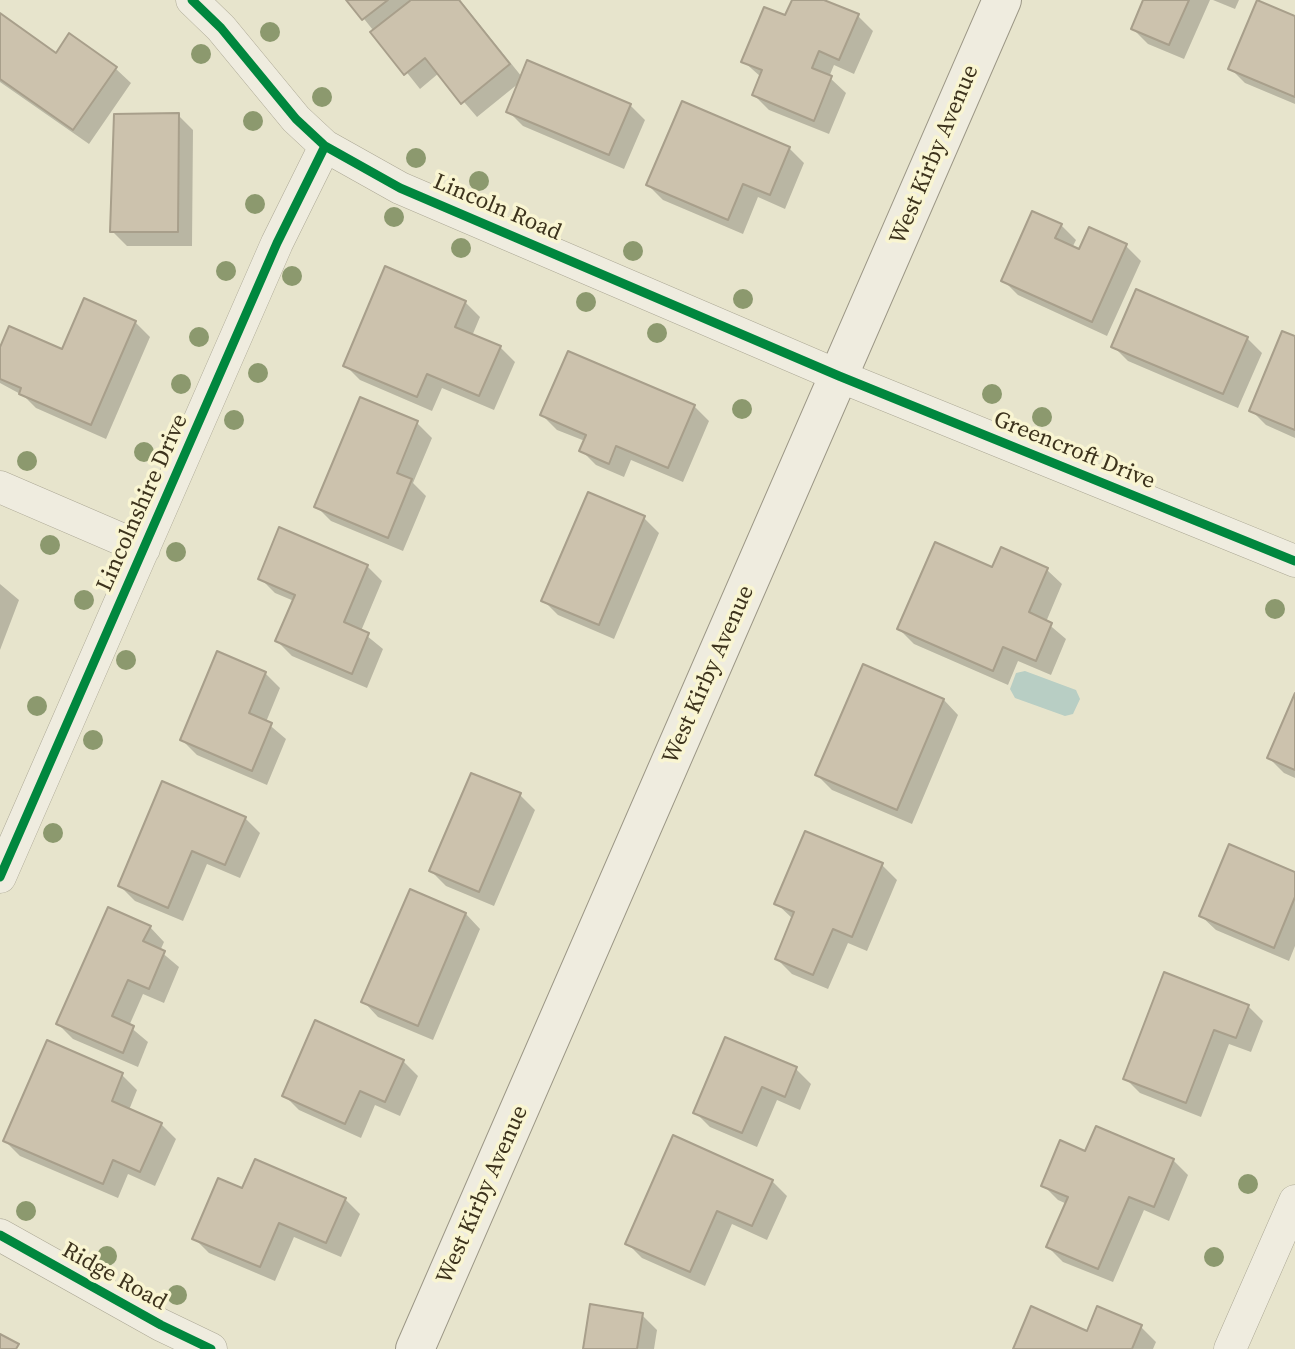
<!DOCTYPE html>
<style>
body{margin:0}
canvas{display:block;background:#e7e4cc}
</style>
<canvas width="1295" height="1349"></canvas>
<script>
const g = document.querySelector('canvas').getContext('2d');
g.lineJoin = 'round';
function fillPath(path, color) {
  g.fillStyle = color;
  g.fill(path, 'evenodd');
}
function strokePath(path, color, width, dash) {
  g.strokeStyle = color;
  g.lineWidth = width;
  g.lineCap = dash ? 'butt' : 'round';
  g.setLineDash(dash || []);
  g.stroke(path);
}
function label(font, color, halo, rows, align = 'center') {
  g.font = font + ' "Source Serif 4",serif';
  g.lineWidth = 7;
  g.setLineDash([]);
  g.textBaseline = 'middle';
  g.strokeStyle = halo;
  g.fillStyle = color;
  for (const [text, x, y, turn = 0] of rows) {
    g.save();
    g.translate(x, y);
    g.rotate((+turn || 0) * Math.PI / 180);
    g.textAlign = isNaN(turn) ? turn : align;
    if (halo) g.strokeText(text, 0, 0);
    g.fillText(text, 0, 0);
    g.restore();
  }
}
const water = new Path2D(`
 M1025 671 1076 690 1080 699 1073 714 1065 716 1015 698 1010 689 1016 673Z`);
const shadow = new Path2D(`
 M349 0H460L522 77 630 105 645 120 624 169 523 126 508 111 519 83 477 117 439 73 420 89Z
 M794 0H820L858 16 873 31 854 74 834 65 829 77 846 93 829 134 769 110 754 95 761 77 743 61 786 17Z
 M1145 0H1210L1184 59 1148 44 1133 29Z
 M1213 0H1239L1235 9Z
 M0 15 57 55 70 36 116 69 131 83 89 144 0 82Z
 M1295 17V104L1245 83 1230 68Z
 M178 115 193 130 192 246H127L112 231Z
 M789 148 804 163 785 209 758 197 743 234 663 200 648 185Z
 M1061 225 1076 240 1072 248 1080 251 1090 229 1126 246 1141 261 1107 336 1018 295 1003 280Z
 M465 302 480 317 472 336 500 347 515 362 494 410 442 388 432 411 360 380 345 365Z
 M135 322 150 337 106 439 36 408 24 396 0 383V352H63Z
 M1247 338 1262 353 1238 408 1128 361 1113 346Z
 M1295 338V438L1266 425 1251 410Z
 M361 399 417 423 432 438 413 483 426 496 403 551 331 521 316 506Z
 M694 406 709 421 683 482 631 460 624 477 596 465 581 450 585 441 557 430 542 415Z
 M644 518 659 533 614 639 558 615 543 600Z
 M367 566 382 581 361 631 383 649 367 688 292 656 277 641 294 601 275 593 260 578Z
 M993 569 1047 570 1062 584 1046 622 1066 639 1051 675 1018 661 1008 685 914 644 899 629Z
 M0 584 19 600 0 650Z
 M265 673 280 688 266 722 286 739 267 785 197 755 182 740Z
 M1295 698V778L1284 773 1269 758Z
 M944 700 958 715 912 824 832 790 817 775Z
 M520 795 535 810 494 906 446 886 431 871Z
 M245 818 260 833 240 878 207 864 183 921 135 901 120 886Z
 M882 865 897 880 867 951 848 943 828 989 792 974 777 959 793 919 776 903Z
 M1295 874V946L1289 961 1216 930 1201 916Z
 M411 891 466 914 480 929 433 1040 378 1017 364 1002Z
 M150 927 164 942 160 951 179 967 164 1003 143 994 129 1026 148 1042 138 1067 73 1039 58 1024Z
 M1248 1006 1263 1021 1251 1052 1229 1044 1201 1117 1140 1093 1125 1078Z
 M726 1039 796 1069 811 1084 800 1110 777 1100 757 1147 710 1127 695 1112Z
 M48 1043 122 1075 137 1090 129 1110 161 1124 176 1139 155 1186 128 1174 118 1198 20 1156 5 1141Z
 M403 1061 418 1076 400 1116 375 1105 361 1138 299 1110 284 1095Z
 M1086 1153 1173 1160 1188 1175 1169 1221 1144 1210 1113 1282 1063 1262 1048 1247 1067 1204 1058 1200 1043 1185Z
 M772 1181 787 1196 767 1240 732 1224 705 1286 642 1258 627 1243Z
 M243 1191 345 1199 360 1214 341 1257 294 1237 275 1281 209 1253 194 1238Z
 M642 1315 657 1330 654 1349H584Z
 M1141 1327 1156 1342 1153 1349H1014L1088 1333Z`);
const building = new Path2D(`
 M346 0H388L362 20Z
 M411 0H459L510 64 461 104 425 58 404 75 370 32Z
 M792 0H824L859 14 839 60 819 51 812 68 832 76 814 121 752 95 762 70 741 62 764 7 785 15Z
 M1143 0H1189L1169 45 1131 29Z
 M1257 0 1295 16V97L1228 69Z
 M0 13 56 53 69 33 117 67 73 130 0 79Z
 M527 60 631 104 609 155 506 112Z
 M682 101 790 147 770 195 743 184 728 220 646 185Z
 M179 113 178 232H110L114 114Z
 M1032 211 1062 224 1055 238 1079 249 1089 227 1127 244 1092 322 1001 281Z
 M385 266 466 301 455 327 501 346 479 396 427 374 417 397 343 366Z
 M1136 289 1248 337 1223 394 1111 347Z
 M84 298 136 321 91 425 19 394 21 388 0 379V347L9 326 62 349Z
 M1282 331 1295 336V430L1249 411Z
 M568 351 695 405 668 468 616 446 609 464 579 451 586 435 540 415Z
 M360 397 418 421 397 473 412 479 388 538 314 507Z
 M588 492 645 516 599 625 541 601Z
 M279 527 368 565 344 622 369 633 352 674 275 641 295 595 258 579Z
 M935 542 992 567 1001 547 1048 568 1029 612 1052 623 1036 661 1003 647 993 671 897 629Z
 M217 651 266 672 249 713 272 723 252 771 180 740Z
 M863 664 944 699 897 810 815 775Z
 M1295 693V770L1267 758Z
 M471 773 521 793 479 892 429 871Z
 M162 781 246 817 225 865 192 851 168 908 118 886Z
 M805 831 883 863 852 937 833 929 813 975 775 959 794 912 774 904Z
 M1229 844 1295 872V897L1274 948 1199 916Z
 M410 889 466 913 418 1026 361 1002Z
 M108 907 151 926 143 941 165 951 149 989 128 980 112 1016 134 1026 123 1053 56 1024Z
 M1164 972 1249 1005 1236 1038 1214 1030 1186 1103 1123 1079Z
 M315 1020 404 1060 385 1102 360 1091 345 1124 282 1096Z
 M725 1037 797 1067 785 1097 762 1087 742 1133 693 1113Z
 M47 1040 123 1073 112 1101 162 1123 140 1172 113 1160 103 1184 3 1141Z
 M1096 1126 1174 1159 1154 1207 1129 1197 1098 1269 1046 1247 1068 1197 1041 1186 1060 1140 1085 1151Z
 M673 1135 773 1180 752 1226 717 1211 690 1272 625 1244Z
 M255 1159 346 1198 326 1243 279 1223 260 1267 192 1239 218 1178 242 1188Z
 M590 1304 643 1313 637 1349H583Z
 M1031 1306 1087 1331 1097 1306 1142 1325 1132 1349H1013Z
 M0 1334 19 1344 16 1349H0Z`);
const street = new Path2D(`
 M192 0 221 28 296 119 325 146 400 188 839 376 1295 561
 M0 487 144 549
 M0 877 277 243 325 146
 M0 1235 161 1325 211 1349
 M1230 1349 1295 1201`);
const secondary = new Path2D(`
 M415 1349 1002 0`);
const cycleway = new Path2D(`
 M192 0 221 28 296 119 325 146 400 188 839 376 1295 561
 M0 877 277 243 325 146
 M0 1235 161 1325 211 1349`);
const trees = [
 [270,32],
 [201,54],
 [322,97],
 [253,121],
 [416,158],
 [479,181],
 [255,204],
 [394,217],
 [461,248],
 [633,251],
 [226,271],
 [292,276],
 [743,299],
 [586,302],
 [657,333],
 [199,337],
 [258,373],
 [181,384],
 [992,394],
 [742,409],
 [1042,417],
 [234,420],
 [144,452],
 [27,461],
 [50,545],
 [176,552],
 [84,600],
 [1275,609],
 [126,660],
 [37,706],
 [93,740],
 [53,833],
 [1248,1184],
 [26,1211],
 [107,1256],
 [1214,1257],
 [177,1295]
];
const streetNames = [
 ["West Kirby Avenue",935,155,-67],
 ["Lincoln Road",497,208,23],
 ["Greencroft Drive",1074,451,22],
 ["Lincolnshire Drive",143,503,-66],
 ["West Kirby Avenue",709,675,-66],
 ["West Kirby Avenue",483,1195,-66],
 ["Ridge Road",114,1277,29]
];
fillPath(water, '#b8cec4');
fillPath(shadow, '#0003');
fillPath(building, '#ccc2ad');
strokePath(building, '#a89f8b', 2);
strokePath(street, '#aca895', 33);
strokePath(secondary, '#9c9786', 40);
strokePath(street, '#efecdf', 32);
strokePath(secondary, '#efecdf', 38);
strokePath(cycleway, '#00873e', 9);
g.fillStyle = '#8c996e';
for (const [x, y] of trees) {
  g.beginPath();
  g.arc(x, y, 10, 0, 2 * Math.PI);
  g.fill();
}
label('23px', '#3c321c', '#f9f5d2', streetNames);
</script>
